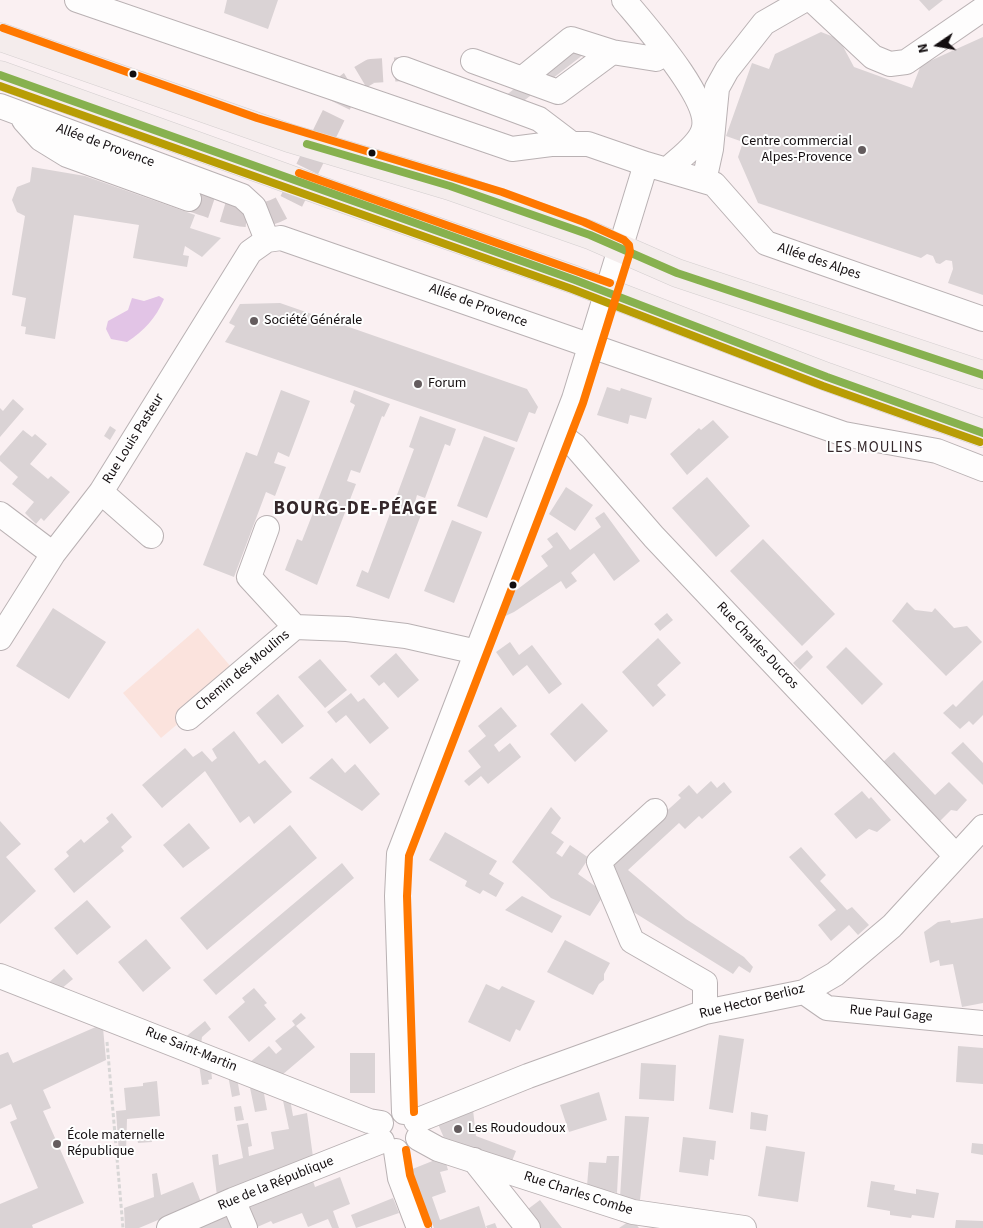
<!DOCTYPE html>
<meta charset="utf-8">
<style>
body{margin:0}
#map{position:relative;width:983px;height:1228px;overflow:hidden;background:#faf0f2;font-family:"Source Sans 3",sans-serif}
canvas{display:block}
.north{position:absolute;left:913px;top:20px;width:50px;height:50px;-webkit-text-stroke:4px #fefefe;paint-order:stroke;rotate:258deg;font-size:14px;font-weight:700;line-height:20px;text-align:center;color:#130d0f}
.north::after{content:'';display:block;margin:auto;width:18px;height:22px;background:#130d0f;clip-path:polygon(50% 0,100% 100%,50% 72%,0 100%)}
</style>
<div id="map">
<canvas width="983" height="1228"></canvas>
<div class="north">N</div>
</div>
<script>
const g = document.querySelector('canvas').getContext('2d');
g.lineJoin = 'round';
function fillPath(path, color) {
  g.fillStyle = color;
  g.fill(path, 'evenodd');
}
function strokePath(path, color, width, dash) {
  g.strokeStyle = color;
  g.lineWidth = width;
  g.lineCap = dash ? 'butt' : 'round';
  g.setLineDash(dash || []);
  g.stroke(path);
}
function label(font, color, halo, rows, align = 'center') {
  g.font = font + ' "Source Sans 3",sans-serif';
  g.lineWidth = 4;
  g.setLineDash([]);
  g.textBaseline = 'middle';
  g.strokeStyle = halo;
  g.fillStyle = color;
  for (const [text, x, y, turn = 0] of rows) {
    g.save();
    g.translate(x, y);
    g.rotate((+turn || 0) * Math.PI / 180);
    g.textAlign = isNaN(turn) ? turn : align;
    if (halo) g.strokeText(text, 0, 0);
    g.fillText(text, 0, 0);
    g.restore();
  }
}
const green = new Path2D(`
 M198 628 237 674 161 738 123 693Z`);
const water = new Path2D(`
 M159 296 164 299C156 318 144 331 127 342L111 339 106 329 108 321 128 310 132 298 144 301Z`);
const building = new Path2D(`
 M227 0H278L268 29 224 13Z
 M919 0H943L929 11Z
 M821 32 839 39 854 67 912 88 921 65 983 37V295L948 283 953 269 952 261 946 260 940 264 936 263 933 256 927 254 921 258 758 203 738 157 743 142 726 136 752 63 769 69 775 54Z
 M581 35 606 37 521 103 504 97Z
 M32 167 85 176 195 215 190 228 221 238 202 257 185 246 183 255 189 256 187 267 133 258 139 225 74 215 55 339 25 334 26 327 21 326 26 298 12 295 25 216 17 212 12 200 17 187 30 182Z
 M280 303 527 389 538 407 535 414 529 412 517 442 225 342 235 326 229 323 240 304Z
 M607 387 620 391 621 388 652 398 646 419 630 415 628 424 597 415Z
 M281 390 310 401 289 457 278 452 274 463 286 467 275 496 266 492 234 577 203 565 246 452 257 456Z
 M354 390 390 404 384 417 382 416 360 473 351 470 347 481 356 484 317 585 285 570 297 539 302 541 355 405 350 402Z
 M13 399 24 409 0 437V408L3 411Z
 M420 416 456 429 450 446 445 444 425 498 417 495 413 509 422 512 389 599 356 586 362 570 368 573 414 449 409 447Z
 M713 420 729 437 687 475 670 454 699 428 701 430Z
 M110 426 116 430 110 440 104 436Z
 M23 430 32 437 35 434 47 444 30 464 48 479 51 476 70 492 44 521 41 518 36 524 25 513 34 502 12 484 18 477 0 461V456Z
 M484 436 515 448 487 518 457 506Z
 M707 477 750 526 716 557 672 508Z
 M566 487 593 505 575 531 549 514Z
 M604 512 640 561 614 581 594 553 571 573 577 581 566 589 561 581 514 612 501 618 510 595 548 566 541 556 553 547 547 539 557 532 570 550 601 527 595 518Z
 M452 520 482 532 454 603 424 591Z
 M763 539 835 614 802 646 730 571Z
 M907 602 915 610 932 612 935 608 954 628 967 626 982 642 946 676 892 621Z
 M53 608 106 642 69 699 16 666Z
 M667 613 673 620 660 631 654 624Z
 M658 638 681 663 657 685 666 695 653 707 622 672Z
 M510 642 519 655 532 645 562 684 549 694 527 665 513 676 496 652Z
 M846 647 883 684 862 705 826 667Z
 M807 650 813 657 800 670 793 663Z
 M396 653 419 680 398 698 384 682 379 686 370 676Z
 M320 659 347 690 325 708 298 677Z
 M983 680V715L973 725 969 721 960 729 943 713 953 704 956 707Z
 M351 693 358 702 364 698 389 728 370 744 346 715 336 723 327 712Z
 M278 694 304 726 282 744 256 713Z
 M582 703 608 731 575 762 550 734Z
 M501 707 517 726 494 745 499 752 510 743 521 757 488 784 481 776 469 786 464 781 481 767 468 751 486 736 478 726Z
 M234 731 259 764 265 760 292 792 254 824 249 816 240 823 205 771 162 808 142 785 185 748 193 757 202 751 212 762 217 758 212 749Z
 M963 742 983 763V785L951 753Z
 M894 752 935 795 949 782 967 800 957 811 951 810 940 821 882 763Z
 M332 758 345 773 355 764 380 794 362 811 309 778Z
 M711 781 717 788 724 782 732 792 702 819 699 816 685 829 679 823 628 870 686 919 744 957 753 967 750 973 739 966 733 974 627 908 607 865 681 798 678 795 689 785 697 794Z
 M862 791 869 799 871 797 891 820 877 832 869 829 856 839 834 814Z
 M551 807 561 818 551 833 564 842 556 853 562 857 570 845 589 858 578 874 605 893 590 916 551 898 512 862Z
 M112 813 132 837 121 847 124 851 74 893 54 869 69 856 66 852 81 839 84 843 109 822 106 818Z
 M0 821 21 844 6 857 36 891 0 924Z
 M189 823 210 848 183 868 163 845Z
 M290 825 317 858 207 950 180 918Z
 M445 832 497 861 489 874 504 883 496 897 483 890 480 894 465 886 467 881 429 860Z
 M801 847 826 875 820 881 847 910 852 907 869 925 858 935 849 925 831 941 818 925 836 910 789 857Z
 M342 863 354 878 216 995 203 980Z
 M522 896 562 916 552 933 505 910Z
 M87 900 111 927 77 955 54 928Z
 M983 918V1003L962 1007 953 964 940 966 939 960 930 963 924 932 938 922 950 920 951 923Z
 M146 939 171 968 143 992 118 962Z
 M565 940 610 963 604 974V980L599 984 593 995 547 972Z
 M64 969 73 979 61 989 47 984Z
 M486 984 499 990 502 986 535 1001 520 1031 516 1029 510 1042 468 1022Z
 M254 988 267 1003 264 1005 276 1019 249 1042 228 1017 245 1002 242 998Z
 M301 1013 306 1018 296 1026 315 1047 282 1075 249 1063 269 1046 276 1054 282 1049 275 1041 295 1025 292 1021Z
 M205 1021 211 1029 202 1037 201 1045 183 1039Z
 M98 1026 103 1028 106 1060 43 1090 51 1108 43 1111 84 1203 32 1225 33 1228H0V1204L38 1188 10 1122 17 1119 11 1104 0 1109V1055L8 1052 13 1063Z
 M719 1035 744 1039 733 1113 709 1109Z
 M958 1046 983 1048V1084L956 1082Z
 M350 1053H375V1093H350Z
 M641 1063 676 1065 674 1101 639 1099Z
 M199 1064 211 1068 212 1079 208 1080 209 1084 202 1085Z
 M228 1075 237 1078 240 1095 232 1097Z
 M157 1081 160 1116 127 1119 126 1152 119 1153 116 1111 126 1110 124 1088 143 1086V1083Z
 M249 1083 263 1088 267 1110 255 1112Z
 M599 1092 607 1120 569 1132 560 1105Z
 M282 1096 290 1099 293 1116 307 1113 313 1157 217 1196 212 1155 218 1154 219 1165 243 1158 237 1125 248 1123 252 1146 248 1147 249 1156 274 1149 271 1132 289 1129Z
 M241 1106 244 1120 236 1121 234 1107Z
 M473 1110 476 1136 516 1151 512 1161 444 1138 438 1124Z
 M751 1112 768 1115 766 1131 750 1129Z
 M625 1116 649 1117 640 1200 620 1198Z
 M150 1130 152 1142 138 1143 136 1131Z
 M683 1137 716 1141 714 1160 710 1159 708 1176 679 1172Z
 M972 1143 983 1144V1155L971 1153Z
 M766 1146 805 1152 798 1202 758 1196Z
 M607 1156H619L617 1193 587 1186 589 1162 606 1163Z
 M435 1160 446 1163 448 1170 440 1172 446 1192 432 1197 440 1220 479 1206 486 1228H434L432 1223 429 1224 410 1170Z
 M157 1173 161 1195 193 1182 201 1202 139 1228H125L124 1208 154 1197 152 1174Z
 M340 1177 350 1204 333 1211 339 1228H332L328 1219 308 1227 302 1213 273 1224 271 1221 255 1228 246 1207 312 1178 315 1187Z
 M871 1181 895 1185 894 1190 904 1192 916 1194V1189L939 1193 934 1218 912 1215 911 1218 890 1215V1211L867 1207Z
 M393 1198 399 1213 356 1228 351 1215Z
 M540 1200 562 1228H537L524 1212Z
 M231 1213 237 1228H197Z
 M631 1218 639 1228H619L625 1224Z
 M956 1220 983 1221V1228H955Z
 M495 1223 497 1228H487L486 1226Z`);
const minorTunnel = new Path2D(`
 M189 199C226 210 256 228 291 202L349 84 371 71 404 69`);
const path = new Path2D(`
 M107 1042 123 1228`);
const minor = new Path2D(`
 M77 0 512 149 551 144H588L646 164 714 184 766 243 983 319
 M624 0C643 23 714 102 703 131 698 146 678 159 667 170
 M812 0 873 57 890 64 906 62 983 9
 M473 61 558 92 612 52 656 59
 M404 69 539 119 572 144
 M523 78 571 39 612 52
 M0 106 242 196 254 207 267 240
 M24 120 41 139 67 155 189 199
 M704 181 711 149 717 88 727 70 764 23 804 0
 M560 435 575 446 654 537 955 855
 M101 492 151 536
 M0 514 53 554
 M267 528 249 577 295 627
 M0 638 53 554 101 492 250 252 267 240 281 238 844 434 937 451 983 469
 M188 718 295 627 347 629 406 636 477 652
 M655 811 599 862 632 941 705 983V1012
 M0 976 369 1121 381 1123
 M804 992 827 1008 983 1023
 M404 1112 397 896 399 854 574 399 646 164
 M416 1121 528 1076 705 1012 804 992 835 974 892 926 983 827
 M418 1138 438 1149 633 1212 744 1228
 M396 1151 400 1178 419 1228
 M474 1160 528 1228
 M233 1200 245 1228
 M169 1228 233 1200 382 1141`);
const major = new Path2D(`
 M0 37 289 138 450 186 590 235 677 273 983 375
 M0 75 333 195 575 280 827 377 983 433`);
const bus1 = new Path2D(`
 M0 75 575 280 827 377 983 433
 M307 144 450 186 590 235 677 273 983 375`);
const bus2 = new Path2D(`
 M0 86 572 289 823 386 980 442`);
const bus3 = new Path2D(`
 M3 28 257 118 502 192 584 222 624 240 629 245 630 252 583 403 409 856 407 896 414 1112
 M299 173 610 283
 M406 1150 410 1175 428 1224`);
const markers = [
 [133,74,4.5,"#130d0f"],
 [862,150,5,"#645c5e"],
 [372,153,4.5,"#130d0f"],
 [254,321,5,"#645c5e"],
 [418,384,5,"#645c5e"],
 [513,585,4.5,"#130d0f"],
 [458,1129,5,"#645c5e"],
 [57,1144,5,"#645c5e"]
];
const poiNames = [
 ["Centre commercial",852,142,"right"],
 ["Alpes-Provence",852,158,"right"],
 ["Société Générale",264,321],
 ["Forum",428,384],
 ["Les Roudoudoux",468,1129],
 ["École maternelle",67,1136],
 ["République",67,1152]
];
const streetNames = [
 ["Allée de Provence",105,146,20],
 ["Allée des Alpes",819,262,19],
 ["Allée de Provence",478,306,20],
 ["Rue Louis Pasteur",134,439,-58],
 ["Rue Charles Ducros",757,646,47],
 ["Chemin des Moulins",243,671,-40],
 ["Rue Hector Berlioz",752,1002,-14],
 ["Rue Paul Gage",891,1014,5],
 ["Rue Saint-Martin",191,1050,22],
 ["Rue de la République",276,1184,-22],
 ["Rue Charles Combe",578,1194,18]
];
const neighbourhoodNames = [
 ["LES MOULINS",875,449]
];
const districtNames = [
 ["BOURG-DE-PÉAGE",356,510]
];
fillPath(green, '#fbe3dd');
fillPath(water, '#e2c4e6');
fillPath(building, '#dad3d5');
strokePath(minorTunnel, '#d7ced0', 24, [24, 12]);
strokePath(minor, '#b9b1b3', 26);
strokePath(major, '#d3cecf', 29);
strokePath(path, '#d8d6d6', 3, [4, 2.5]);
strokePath(minor, '#fefdfd', 24);
strokePath(major, '#f4ecec', 28);
strokePath(bus1, '#87b14f', 8);
strokePath(bus2, '#b89d05', 8);
strokePath(bus3, '#ff7800', 8);
for (const [x, y, r, color] of markers) {
  const dot = new Path2D();
  dot.arc(x, y, r, 0, 2 * Math.PI);
  g.fillStyle = color;
  g.fill(dot);
  strokePath(dot, '#fefefe', 2);
}
label('14px', '#130d0f', '#fefefe', poiNames, 'left');
label('14px', '#130d0f', '#fefefe', streetNames);
g.letterSpacing = '1px';
label('15px', '#35282b', '#fefefe', neighbourhoodNames);
g.letterSpacing = '0px';
g.letterSpacing = '1px';
label('bold 19px', '#35282b', '#fefefe', districtNames);
g.letterSpacing = '0px';
</script>
